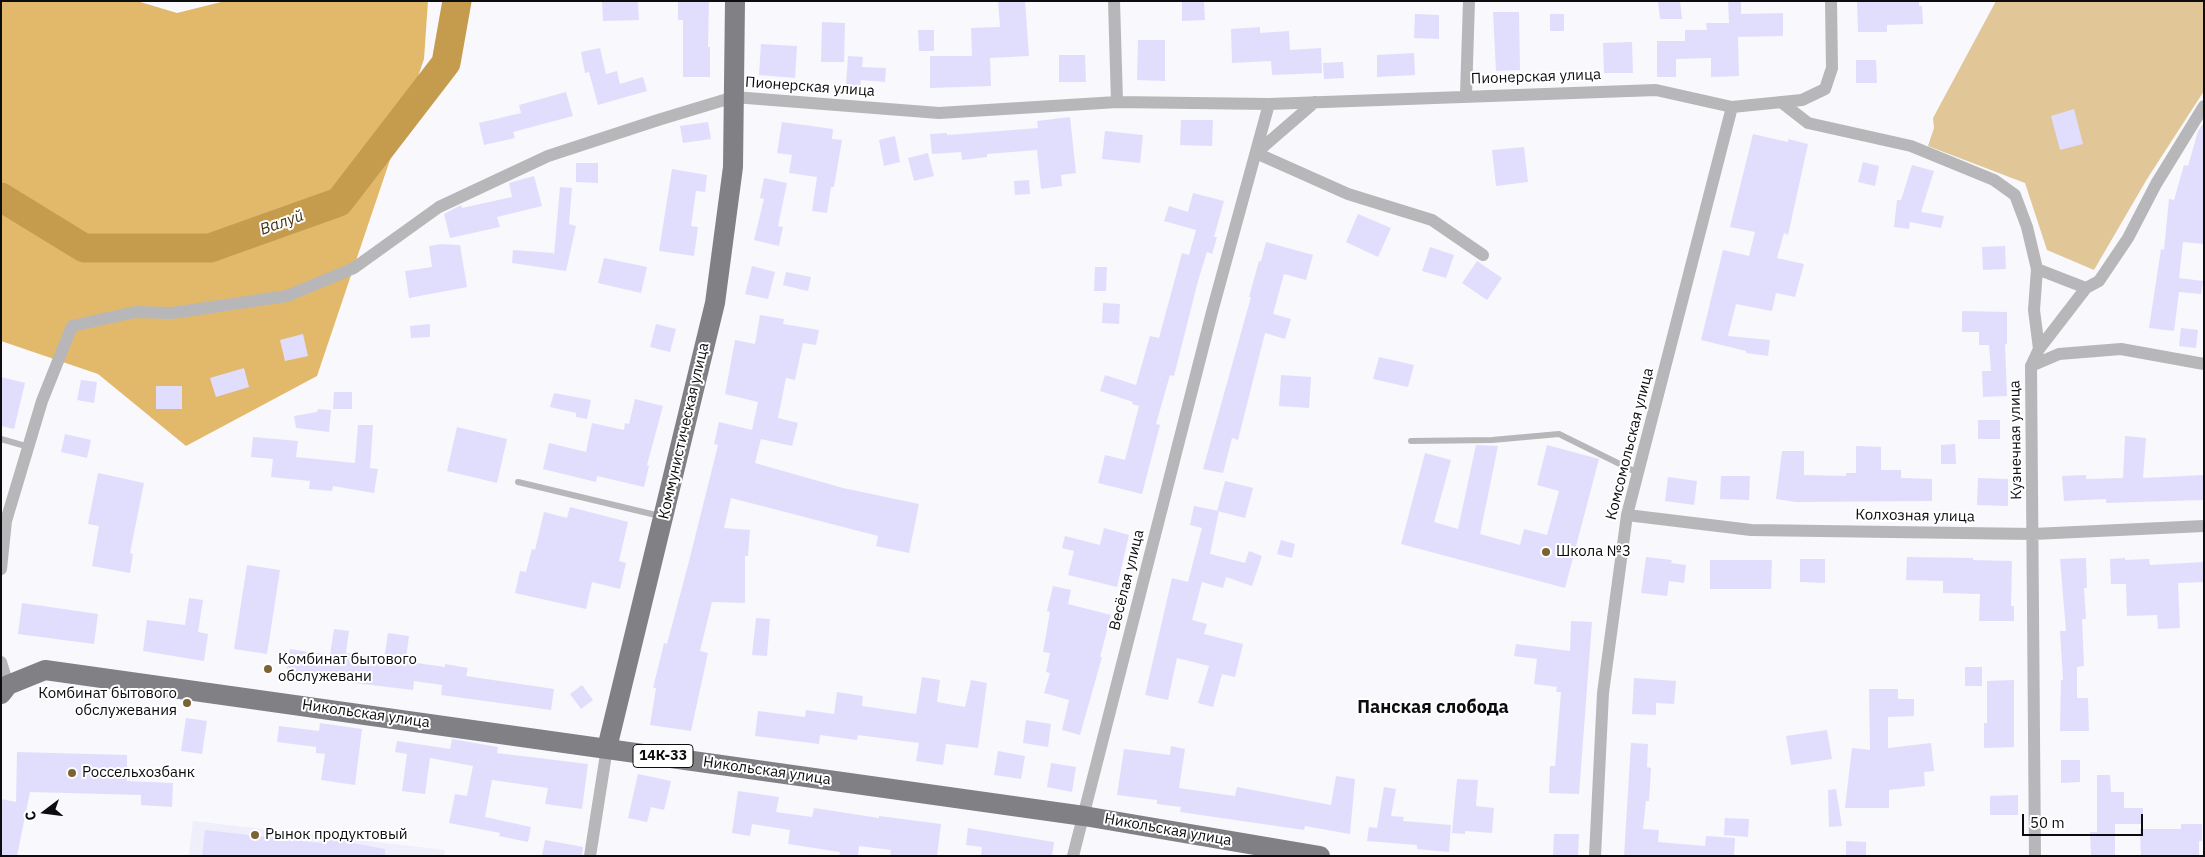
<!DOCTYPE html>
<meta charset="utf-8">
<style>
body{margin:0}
#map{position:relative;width:2205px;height:857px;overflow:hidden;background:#f8f8fd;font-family:"IBM Plex Sans",sans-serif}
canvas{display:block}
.frame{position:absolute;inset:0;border:2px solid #0d0c0e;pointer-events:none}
.north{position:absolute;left:20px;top:787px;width:50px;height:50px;-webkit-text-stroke:4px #fff;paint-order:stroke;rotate:255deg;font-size:14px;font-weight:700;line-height:20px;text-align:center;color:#0d0c0e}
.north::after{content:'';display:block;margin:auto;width:18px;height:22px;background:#0d0c0e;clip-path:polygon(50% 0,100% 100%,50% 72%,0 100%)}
.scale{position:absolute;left:2022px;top:814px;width:121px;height:22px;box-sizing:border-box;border:2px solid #0d0c0e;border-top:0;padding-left:6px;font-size:15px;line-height:18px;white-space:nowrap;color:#0d0c0e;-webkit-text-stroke:4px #fff;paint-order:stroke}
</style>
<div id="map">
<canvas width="2205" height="857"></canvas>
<div class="frame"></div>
<div class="north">С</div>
<div class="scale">50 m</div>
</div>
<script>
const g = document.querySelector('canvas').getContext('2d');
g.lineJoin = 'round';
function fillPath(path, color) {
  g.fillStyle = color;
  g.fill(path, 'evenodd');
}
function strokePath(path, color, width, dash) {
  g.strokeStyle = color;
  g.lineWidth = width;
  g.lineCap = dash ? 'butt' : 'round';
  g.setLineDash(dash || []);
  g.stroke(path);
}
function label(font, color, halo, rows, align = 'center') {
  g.font = font + ' "IBM Plex Sans",sans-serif';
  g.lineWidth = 4;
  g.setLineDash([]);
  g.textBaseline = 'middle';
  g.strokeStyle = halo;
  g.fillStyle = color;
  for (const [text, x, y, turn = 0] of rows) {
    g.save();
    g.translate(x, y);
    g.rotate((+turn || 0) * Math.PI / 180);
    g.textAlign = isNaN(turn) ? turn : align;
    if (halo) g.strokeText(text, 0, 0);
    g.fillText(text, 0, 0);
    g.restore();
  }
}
const built = new Path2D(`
 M193 821 445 850 444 856H189Z`);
const green = new Path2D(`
 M1996 1H2204V91L2147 179 2094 270 2047 250 2025 183 1928 146 1934 128 1933 118Z`);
const forest = new Path2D(`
 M1 1H137L177 13 225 1H428L424 59 317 376 186 446 98 374 1 341Z`);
const river = new Path2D(`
 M1 197 84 248H210L339 202 446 63 457 1`);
const building = new Path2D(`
 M602 1H638L639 20 603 21Z
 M678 1H709L708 47H710V77H683V20H678Z
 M998 1H1025L1029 56 990 58 991 86 930 88V56H972L971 28 1000 27Z
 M1182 1H1204L1205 20 1182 21Z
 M1658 1H1680L1682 19H1660Z
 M1728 1H1741V14L1783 13V36L1738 37 1739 76 1711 77V58L1676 59V77H1657V41H1685V30H1707L1706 23H1729Z
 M1857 1H1919V6H1922L1923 24 1887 25V32H1858Z
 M1493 12H1519L1520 70 1496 71Z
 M1415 14 1439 15V39L1414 38Z
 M1550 14H1564V31H1550Z
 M822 22 845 23 844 62H821Z
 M1260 27V33L1289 31 1290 50 1321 48 1322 73 1272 75 1271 61 1232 63 1231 29Z
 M918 30H934V51H919Z
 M1138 40H1165V81L1137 80Z
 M1632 42 1633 73H1604L1603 43Z
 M761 44 797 46 795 78 759 75Z
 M600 48 606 74 617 71 620 84 643 77 647 91 598 105 589 72 585 73 581 52Z
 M1414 53 1415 75 1377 77V55Z
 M1059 55H1085L1086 82H1059Z
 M848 56 863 57 862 67 886 68 885 82 861 80 860 86 846 85Z
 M1856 60H1876L1877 83H1856Z
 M1343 62 1344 78 1324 79 1323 63Z
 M566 92 573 116 513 132 515 138 484 145 479 123 521 113 519 105Z
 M2074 109 2083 144 2060 150 2051 116Z
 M1070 117 1076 173 1061 175 1062 186 1041 189 1037 150 987 154V157L962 160 961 152 932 154 930 134 947 133V135L1038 128 1037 121Z
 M1181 120H1213L1212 146 1180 145Z
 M708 122 711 139 683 143 680 126Z
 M782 122 833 129 832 139 842 140 834 187H831L827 213 812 211 817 177 789 173 792 155 777 153Z
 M2202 125H2204V244L2183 242 2179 278 2203 281 2201 294 2179 292 2174 331 2149 328 2161 249 2164 250 2169 199 2174 200 2184 165 2188 166 2198 131Z
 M1105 131 1143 135 1140 163 1102 159Z
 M1753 134 1788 142V139L1808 144 1788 235 1784 233 1777 258 1804 264 1795 297 1776 293 1772 311 1736 304 1728 336 1770 340 1768 356 1746 353V351L1701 340 1723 250 1749 256 1755 232 1730 227Z
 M895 136 900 162 884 166 879 140Z
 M1524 147 1528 182 1496 186 1492 150Z
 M928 153 934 176 914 181 908 158Z
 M1863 162 1879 166 1875 186 1858 182Z
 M576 163H598V183L576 182Z
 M1912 165 1934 171 1921 212 1944 216 1941 228 1910 222 1909 229 1894 227 1897 200H1901Z
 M672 169 707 175 705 192 696 191 691 226 698 227 694 256 659 251Z
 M534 176 542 206 497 217 500 227 450 238 444 214 461 205 462 208 512 197 509 183Z
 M764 178 787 183 778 226 783 227 779 246 754 240 764 199 760 198Z
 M1029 180 1030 194 1015 195 1014 181Z
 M560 187 572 188 569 224 576 226 566 271 512 263 513 250 553 253 554 255Z
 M1193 193 1224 201 1214 237H1217L1212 254 1207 252 1198 281 1174 376 1170 375 1156 424 1160 425 1142 494 1098 483 1105 455 1125 460 1139 406 1132 404 1133 402 1100 391 1105 375 1136 385 1150 336 1159 338 1182 253 1189 255 1196 230 1164 221 1169 206 1188 212Z
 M1358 214 1391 228 1378 257 1346 242Z
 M1266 242 1313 255 1306 280 1284 274 1273 314 1291 319 1285 339 1265 333 1238 440 1232 438 1223 473 1203 469 1251 297H1249L1259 261H1261Z
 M441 244 460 245 467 287 409 298 405 271 432 267 429 246Z
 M2005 246 2006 269 1983 270 1982 247Z
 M1430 247 1454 255 1446 278 1422 271Z
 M604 258 647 267 641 293 598 283Z
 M1477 261 1502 278 1487 300 1462 283Z
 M752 266 775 272 768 299 745 294Z
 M1095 267H1107L1106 291H1094Z
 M786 272 811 277 808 291 783 285Z
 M1103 303 1120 304 1119 324 1102 323Z
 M1962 311 2007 312V344H2005L2007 396 1983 397 1982 371H1991L1989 345H1979V332H1962Z
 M760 315 784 319 783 324 819 330 816 345 803 343 795 380 786 378 778 418 798 423 792 446 761 439 755 463 843 488 919 504 909 553 876 546 878 536 731 498 724 528 750 530 748 556H745V603L712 602 700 651 708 653 691 731 650 725 656 688H653L664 643 667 644 688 565 718 445 714 444 719 422 752 430 758 402 725 394 735 340 755 344Z
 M430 324V337L411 338 410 326Z
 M656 324 676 329 670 352 650 347Z
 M2181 328 2198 330 2196 348 2179 346Z
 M303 334 308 356 285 361 280 340Z
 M1379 357 1414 365 1408 387 1373 379Z
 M244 368 249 387 216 397 210 378Z
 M1281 375 1311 377 1309 408 1279 406Z
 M1 377 25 383 14 429 1 426Z
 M81 380 97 382 94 403 77 400Z
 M156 386H182V409H156Z
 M334 392H352V409H333Z
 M554 393 591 400 587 419 576 417V413L550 407Z
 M635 399 663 406 647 465 649 466 644 487 597 476 596 482 543 469 549 443 586 452 592 423 624 430 625 423 629 424Z
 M318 409 331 410 329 432 296 428 294 416 317 412Z
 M1978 420H2000V439H1978Z
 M358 425H373L370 468 378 469 374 493 333 486 332 491 309 489 310 481 271 477 273 459 251 457 253 437 298 441 296 457 355 463Z
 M457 427 507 439 497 483 447 471Z
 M65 434 91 440 87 458 61 452Z
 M2125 436 2146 438 2143 478 2204 475V500L2106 503V499L2064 501 2062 476 2086 475V479L2123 478Z
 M1955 444 1956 464H1941V445Z
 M1476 445 1498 446 1480 534 1520 545 1524 529 1547 535 1559 491 1537 485 1547 445 1599 459 1565 588 1401 544 1425 453 1451 460 1434 522 1458 529Z
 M1856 446 1881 447V470H1901V478L1932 479V501L1796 502 1776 499 1782 451H1804V475L1846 476V473H1856Z
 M98 473 144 483 130 553 133 554 130 573 92 566 99 526 88 524Z
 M1721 476H1750L1749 500 1720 499Z
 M1668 477 1697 481 1694 505 1665 501Z
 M1978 478 2008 479V506L1977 505Z
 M1225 481 1253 488 1245 518 1217 511Z
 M1194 506 1219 511 1210 554 1245 563 1249 551 1262 556 1252 586 1226 577 1223 588 1202 582 1192 620 1207 624 1204 634 1243 644 1235 677 1222 674 1213 707 1198 703 1209 666 1177 658 1168 700 1145 695 1172 578 1188 582 1202 528 1190 525Z
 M570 507 628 522 619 561 626 563 620 589 592 582 586 609 515 593 520 571 526 572 532 549 535 550 544 512 567 518Z
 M1104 528 1129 535 1117 587 1068 575 1074 551 1062 548 1065 536 1100 545Z
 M1281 540 1295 544 1292 558 1277 554Z
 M1646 557 1672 560 1671 563 1686 565 1684 583 1669 581 1667 596 1641 593Z
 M1907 557 1973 558V560L2012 561 2011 606H2014V621H1979L1980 594 1943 593V581L1906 580Z
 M2086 558 2087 588H2084L2086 619H2082L2084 666 2077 667V698H2088L2089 731H2060L2061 680H2063L2060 631H2066L2060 559Z
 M2125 558V560L2149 559 2150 565 2204 562V582L2178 583 2180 628 2158 629 2157 615 2127 616 2126 584H2111L2110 559Z
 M1800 559H1825V583L1800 582Z
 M1710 560H1772L1771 589H1710Z
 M247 565 280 570 267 654 234 649Z
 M1053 586 1071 590 1068 604 1111 615 1100 657H1102L1080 735 1062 730 1069 700 1044 693 1050 673 1046 672 1050 653 1043 652 1050 612 1047 611Z
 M189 598 203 600 198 632 208 634 204 661 143 651 147 620 185 625Z
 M22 603 98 614 94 644 18 634Z
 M756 618 770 619 767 656 752 655Z
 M1571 621 1592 622 1579 794 1549 793 1550 766H1555L1561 692H1556L1557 687 1534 684 1537 659 1514 656 1516 644 1570 651Z
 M334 629 349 631 346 653 384 659 388 633 409 636 406 658 417 659V663L445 667V664L468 668 466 676 554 689 551 710 441 695 442 685 414 681 413 690 286 675 290 649 330 655Z
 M1965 667H1982V686H1965Z
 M922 677 940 680 937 702 965 707 971 680 987 683 978 748 946 744 943 765 916 761 919 743 858 735 857 740 820 735 819 744 755 736 758 711 805 717 806 710 834 714 837 692 863 696 862 706 916 714Z
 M1634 678 1676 681 1674 704 1656 703V715L1632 714Z
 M2014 680V747L1984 748V723H1987V681Z
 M582 685 593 700 581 709 570 694Z
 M1869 689H1898V699H1914V716L1888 717V748L1931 743 1934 771 1924 772 1925 786 1889 790V808H1845L1852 748 1870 750Z
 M186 718 207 721 202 754 181 751Z
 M1026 720 1051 724 1048 747 1023 743Z
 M320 723 362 729 355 785 321 780 325 754 316 753V747L277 742 279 726 319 731Z
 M1827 730 1832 759 1791 765 1786 736Z
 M452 739 498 747 497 753 588 764 582 809 545 804 548 788 492 780 485 817 531 827 528 842 499 836 500 833 449 823 455 794 467 796 473 766 430 758 425 794 402 791 407 754 395 752 397 741 450 749Z
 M1631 743 1648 744 1647 767 1651 768 1649 801H1646L1643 829 1659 830 1658 842 1705 846 1706 836 1735 838 1734 856H1624Z
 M1171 746 1185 749 1179 788 1235 796 1237 787 1331 805 1336 776 1355 779 1350 834 1305 826 1304 830 1180 812 1181 807 1157 804V800L1117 795 1124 749 1170 755Z
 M998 751 1025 756 1021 779 994 775Z
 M17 752 127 755V781L173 783 172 807 141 805V795L30 792 17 856H1V799L16 802Z
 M2061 760H2080V782L2061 783Z
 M1051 763 1076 767 1072 792 1047 787Z
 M638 774 671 781 664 810 651 807 647 822 628 818Z
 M2097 775H2110L2111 792H2124V808H2143V824H2115V856H2091L2090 832H2097Z
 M1457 779 1478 780 1476 806 1494 808 1492 833 1465 831V834L1452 833Z
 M1384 787 1396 789 1391 816 1404 817 1403 821 1451 825 1449 852 1417 849V845L1367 841 1369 827 1377 828Z
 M1836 789 1842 826 1829 827 1828 790Z
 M738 791 779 797 776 812 812 817 814 808 879 818V816L941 824 937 856H890L891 850 859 846 858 856H839L840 852 788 844 790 830 752 824 750 836 732 833Z
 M2018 795V815H1990V796Z
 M1725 818 1749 819 1748 837 1724 835Z
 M2181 824H2202V841H2199V856H2141L2140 829H2181Z
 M968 828 1054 842 1052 856H981L982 847 966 845Z
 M205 830 321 843 322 836 352 840V843L385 849V856H202Z
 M1554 834H1579L1578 856H1553Z
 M545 840 583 847 582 856H542Z
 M1846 841 1866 842V856H1846Z`);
const service = new Path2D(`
 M1 439 29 447
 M1411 441 1492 440 1559 434 1638 473
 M518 482 660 516`);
const minor = new Path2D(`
 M1114 1 1117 102
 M1466 95 1469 1
 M1315 102 1256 153 1348 194 1432 220 1483 255
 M1781 102 1808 123 1911 146 1994 180 2015 195 2027 227 2037 269 2034 310 2039 349 2031 366 2035 856
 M2037 269 2086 288
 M2039 349 2086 288 2099 281 2128 238 2156 184 2204 106
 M2031 366 2059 354 2121 349 2204 364
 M1627 515 1751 530 2033 534 2204 526
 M1 569 6 521 42 401 72 326 135 312 172 313 287 296 354 268 439 207 548 156 658 120 734 97 939 113 1117 102 1269 104 1656 90 1732 107 1802 100 1825 89 1832 68 1831 1
 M1 662 8 685
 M590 856 607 748
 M1073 856 1212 312 1269 104
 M1595 856 1603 693 1627 515 1732 107`);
const primary = new Path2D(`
 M1 694 8 685 45 670 1084 816 1320 856
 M607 748 715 303 733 167 735 1`);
const markers = [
 [1546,552,5,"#7c6334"],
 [268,669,5,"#7c6334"],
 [187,703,5,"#7c6334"],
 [72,773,5,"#7c6334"],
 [255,835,5,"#7c6334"]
];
const shields = [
 [663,756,60]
];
const shieldNames = [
 ["14К-33",663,756]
];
const streetNames = [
 ["Пионерская улица",1536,77,-2],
 ["Пионерская улица",810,87,4],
 ["Коммунистическая улица",684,431,-77],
 ["Кузнечная улица",2016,440,-91],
 ["Комсомольская улица",1630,444,-76],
 ["Колхозная улица",1915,516,1],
 ["Весёлая улица",1127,580,-76],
 ["Никольская улица",366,714,8],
 ["Никольская улица",767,771,8],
 ["Никольская улица",1168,830,10]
];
const poiNames = [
 ["Школа №3",1556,552],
 ["Комбинат бытового",278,660],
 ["обслужевани",278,677],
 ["Комбинат бытового",177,694,"right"],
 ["обслужевания",177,711,"right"],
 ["Россельхозбанк",82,773],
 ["Рынок продуктовый",265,835]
];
const waterNames = [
 ["Валуй",282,223,-20]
];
const quarterNames = [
 ["Панская слобода",1433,708]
];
fillPath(built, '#efeefb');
fillPath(green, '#e1c697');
fillPath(forest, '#e2b96b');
strokePath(river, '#c59c4e', 29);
fillPath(building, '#e1defd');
strokePath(service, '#b7b7b9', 6);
strokePath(minor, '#b7b7b9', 12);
strokePath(primary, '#818084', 20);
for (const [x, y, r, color] of markers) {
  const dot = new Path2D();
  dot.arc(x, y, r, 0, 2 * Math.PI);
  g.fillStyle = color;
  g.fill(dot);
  strokePath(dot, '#fff', 2);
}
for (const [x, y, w] of shields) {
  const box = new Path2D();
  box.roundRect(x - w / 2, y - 11.5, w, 23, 4);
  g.fillStyle = '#fff';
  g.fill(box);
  strokePath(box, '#0d0c0e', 1);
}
label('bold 14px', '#0d0c0e', null, shieldNames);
label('15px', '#0d0c0e', '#fff', streetNames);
label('15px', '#0d0c0e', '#fff', poiNames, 'left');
label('italic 16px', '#443310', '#fff', waterNames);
label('bold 18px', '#0d0c0e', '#fff', quarterNames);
</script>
